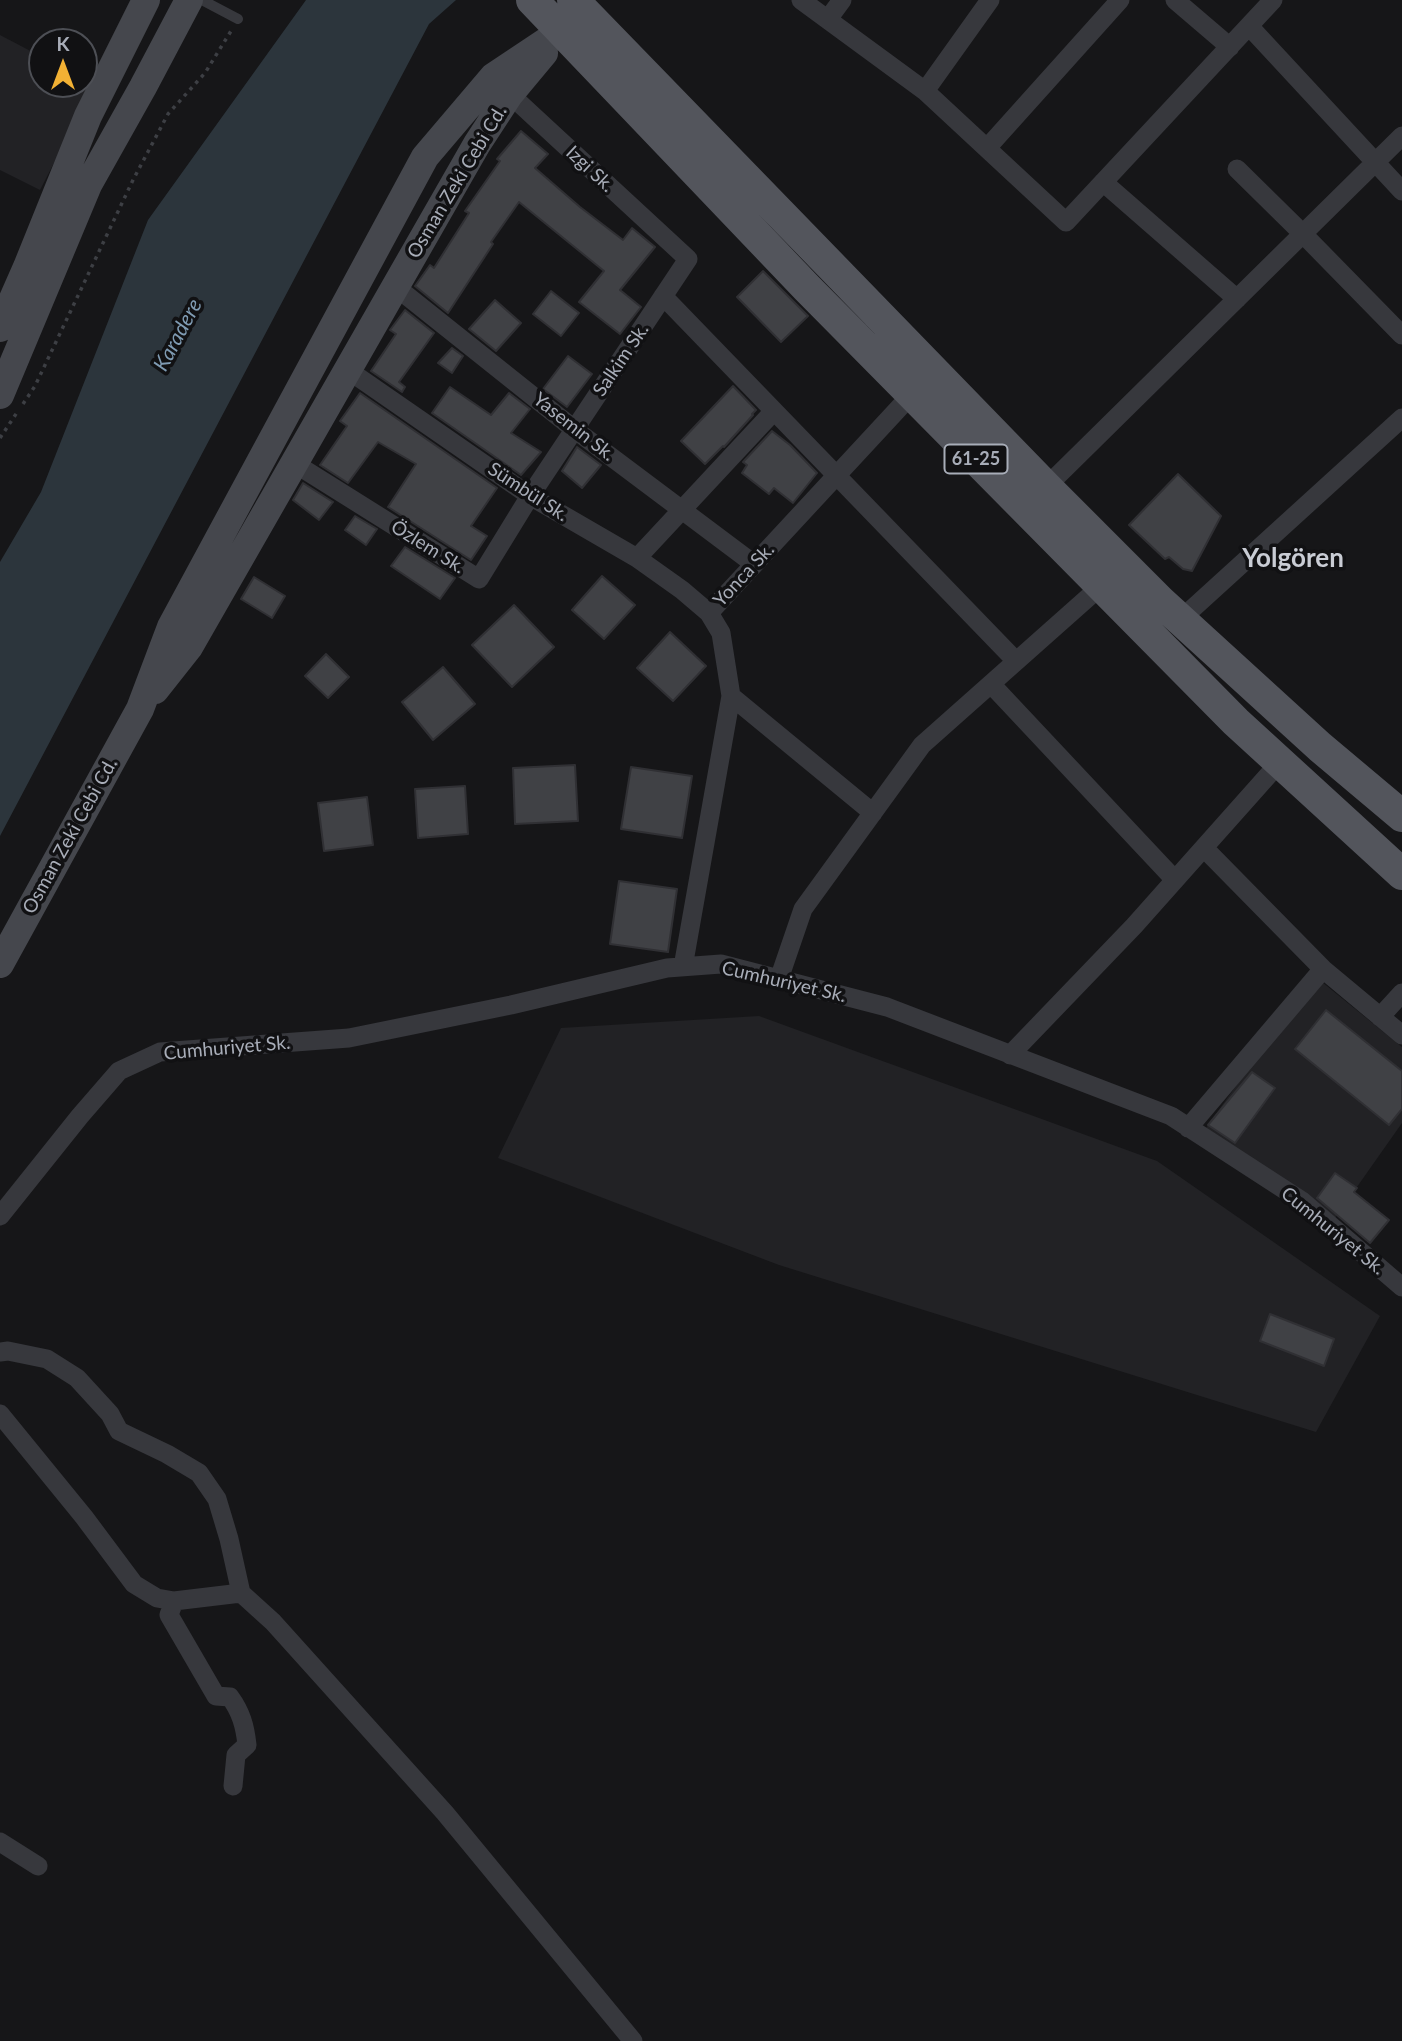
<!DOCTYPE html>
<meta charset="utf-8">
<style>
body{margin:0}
#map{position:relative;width:1402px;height:2041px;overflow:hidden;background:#161618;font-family:Lato,sans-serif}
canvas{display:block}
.north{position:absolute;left:28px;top:28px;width:70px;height:70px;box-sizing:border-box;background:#111113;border:2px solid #4d4f55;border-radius:50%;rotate:0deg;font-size:19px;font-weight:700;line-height:28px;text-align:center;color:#a8adb8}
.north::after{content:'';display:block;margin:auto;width:24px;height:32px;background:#f2b134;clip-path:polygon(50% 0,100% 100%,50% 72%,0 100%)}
</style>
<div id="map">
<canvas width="1402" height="2041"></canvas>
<div class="north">K</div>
</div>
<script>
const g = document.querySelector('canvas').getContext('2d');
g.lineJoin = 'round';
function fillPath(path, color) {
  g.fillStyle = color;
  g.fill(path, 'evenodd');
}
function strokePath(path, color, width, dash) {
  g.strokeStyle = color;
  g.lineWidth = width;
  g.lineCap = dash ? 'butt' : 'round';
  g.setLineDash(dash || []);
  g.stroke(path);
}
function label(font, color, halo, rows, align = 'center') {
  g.font = font + ' Lato,sans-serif';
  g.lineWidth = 7;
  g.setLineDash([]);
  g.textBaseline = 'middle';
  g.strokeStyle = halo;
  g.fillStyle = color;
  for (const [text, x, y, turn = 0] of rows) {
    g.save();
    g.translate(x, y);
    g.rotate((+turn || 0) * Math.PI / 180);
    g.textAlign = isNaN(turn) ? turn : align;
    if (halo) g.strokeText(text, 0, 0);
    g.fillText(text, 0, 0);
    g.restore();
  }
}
const built = new Path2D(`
 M0 35 42 57V84H84V78L95 84 40 190 0 170Z
 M1322 982 1402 1047V1123L1333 1221 1206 1128 1248 1069Z
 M759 1016 1157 1161 1380 1316 1316 1432 779 1265 498 1158 561 1028Z`);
const water = new Path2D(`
 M306 0H456L429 24 0 836V562L41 492 148 220Z`);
const building = new Path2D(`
 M521 131 548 154 535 168 580 207 623 240 632 228 655 247 620 290 641 307 620 334 579 302 604 271 519 202 491 242 493 244 448 313 415 286 430 265 434 268 469 213 465 211 500 161 497 159Z
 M763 271 808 316 781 342 737 297Z
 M551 291 579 313 561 336 533 314Z
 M495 300 521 323 496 351 469 329Z
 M405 310 434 333 399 382 405 387 402 392 371 371 396 334 390 330Z
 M452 348 463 356 452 373 438 363Z
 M568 356 592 374 567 407 543 389Z
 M733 386 756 410 752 414 753 415 724 447 723 446 705 464 681 441Z
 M450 387 491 415 509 393 530 409 511 433 541 452 521 475 432 413Z
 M360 393 497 488 471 526 487 536 471 560 388 507 416 464 378 442 348 483 320 465 347 426 340 421Z
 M772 431 790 445 817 473 793 503 774 488 769 494 742 473 747 465 743 462Z
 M577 447 601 465 582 488 562 471Z
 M1178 474 1221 516 1192 571 1183 569 1169 557 1165 559 1129 525Z
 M303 483 333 502 319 520 293 500Z
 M355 516 377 529 366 545 345 530Z
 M405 547 455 578 440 599 391 566Z
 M602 576 635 605 604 639 572 610Z
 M254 577 285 596 272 618 241 599Z
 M514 605 554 647 512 687 472 645Z
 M670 632 706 666 673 701 637 668Z
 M326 654 349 677 328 698 305 676Z
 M443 667 475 704 433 740 402 702Z
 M575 765 578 821 515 824 513 768Z
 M631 767 692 776 682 838 621 829Z
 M465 786 468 834 418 838 415 789Z
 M367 797 373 845 324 851 318 803Z
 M619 881 677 889 668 952 610 944Z
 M1326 1010 1402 1071V1109L1389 1125 1295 1049Z
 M1252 1072 1275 1088 1235 1143 1208 1125Z
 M1335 1173 1357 1188 1354 1192 1389 1220 1370 1243 1317 1198Z
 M1270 1314 1334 1339 1324 1366 1260 1341Z`);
const path = new Path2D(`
 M23 404 35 386 133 180 168 114 205 73 231 31
 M0 438 18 411`);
const lane = new Path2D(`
 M202 0 238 19`);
const street = new Path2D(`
 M801 0 925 91
 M990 0 925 91 1066 222 1273 0
 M1175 0 1230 47
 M828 19 842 0
 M1249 26 1402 191
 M987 148 1120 0
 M1237 169 1303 234 1402 335
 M1103 182 1237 299
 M396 287 574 429 754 564
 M663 296 1016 661
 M348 370 530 496 637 558 682 590 709 613 721 633 731 696 683 967
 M294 463 479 579 530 496 688 259 502 87
 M1046 487 1402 136
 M637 558 774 411
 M709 613 912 394
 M1180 620 1402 418
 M991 684 1175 880
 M731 696 873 813
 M1323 969 1402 1035
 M779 979 803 909 922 745 1101 586
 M1380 1017 1402 993
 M1010 1055 1134 926 1280 762
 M1188 1128 1323 969 1204 848
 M0 1216 80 1116 119 1071 160 1052 349 1038 511 1005 667 968 721 964 887 1007 1171 1116 1302 1201 1402 1287
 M0 1352 8 1351 47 1359 77 1378 110 1414 119 1431 167 1454 199 1473 217 1499 229 1539 241 1593
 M0 1414 84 1517 134 1584 157 1598 174 1601 241 1593 273 1622 445 1813 633 2041
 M174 1601 169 1615 216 1696 230 1697C241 1712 245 1726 247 1745L236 1755 233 1786
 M0 1842 38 1866`);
const secondary = new Path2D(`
 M0 328 27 267 88 116 146 0
 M0 395 88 185 143 87 189 0
 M155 690 189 647 477 144 509 95 544 53
 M0 964 140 709 171 627 425 157 493 77 562 31`);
const primary = new Path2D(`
 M532 0 807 288 1236 722 1402 874
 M573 0 1046 487 1160 601 1320 747 1402 816`);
const shields = [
 [976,459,63]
];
const shieldNames = [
 ["61-25",976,459]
];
const streetNames = [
 ["Izgi Sk.",590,169,43],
 ["Osman Zeki Cebi Cd.",457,182,-59],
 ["Salkim Sk.",621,360,-56],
 ["Yasemin Sk.",574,427,38],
 ["Sümbül Sk.",528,492,33],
 ["Özlem Sk.",428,547,32],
 ["Yonca Sk.",744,575,-47],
 ["Osman Zeki Cebi Cd.",70,836,-61],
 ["Cumhuriyet Sk.",784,982,13],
 ["Cumhuriyet Sk.",227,1048,-5],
 ["Cumhuriyet Sk.",1333,1231,39]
];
const waterNames = [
 ["Karadere",178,335,-62]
];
const districtNames = [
 ["Yolgören",1293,559]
];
fillPath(built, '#222225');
fillPath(water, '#2c353c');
fillPath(building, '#404145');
strokePath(building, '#303034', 2);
strokePath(path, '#3d3f44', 3.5, [3.5, 5]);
strokePath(lane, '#37383d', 10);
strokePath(street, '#37383d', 19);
strokePath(secondary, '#45474d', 28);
strokePath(primary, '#53555c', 32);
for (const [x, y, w] of shields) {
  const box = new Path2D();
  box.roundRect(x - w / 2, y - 14.5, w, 29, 5);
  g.fillStyle = '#111113';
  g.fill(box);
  strokePath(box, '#a8adb8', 2);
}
label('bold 18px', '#a8adb8', null, shieldNames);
label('19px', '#a8adb8', '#111113', streetNames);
label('italic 21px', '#7f9bb3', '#111113', waterNames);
label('bold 26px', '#c9ccd4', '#111113', districtNames);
</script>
